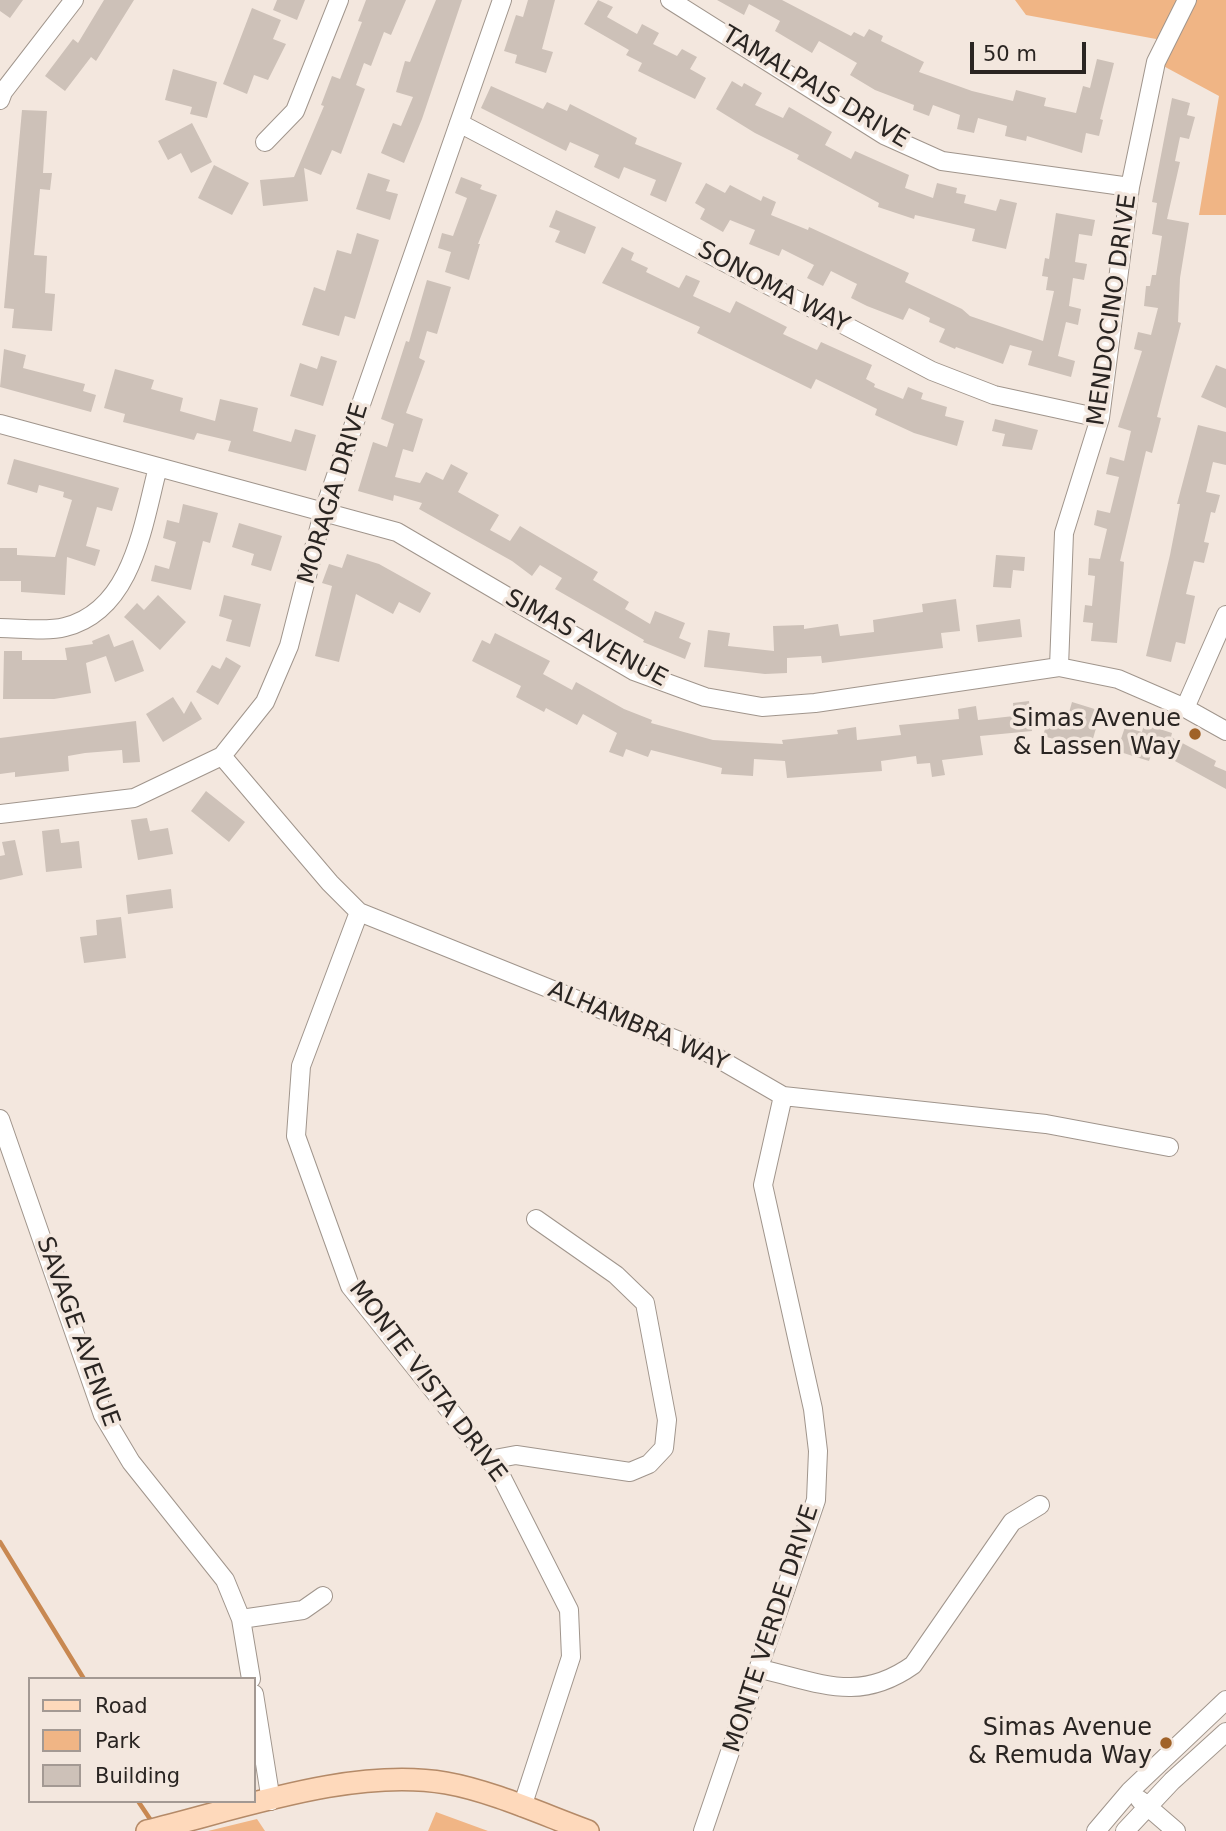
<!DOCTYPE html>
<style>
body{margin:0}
#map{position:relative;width:1226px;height:1831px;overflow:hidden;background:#f3e7de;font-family:"DejaVu Sans",sans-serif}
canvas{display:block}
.legend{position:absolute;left:28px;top:1677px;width:228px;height:126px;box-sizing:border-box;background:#f3e7de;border:2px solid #a39993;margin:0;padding:9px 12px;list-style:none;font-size:21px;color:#2a2522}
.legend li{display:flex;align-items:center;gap:14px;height:35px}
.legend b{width:35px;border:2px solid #a39993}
.scale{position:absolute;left:970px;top:42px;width:116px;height:32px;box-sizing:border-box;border:4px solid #2a2522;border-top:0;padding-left:9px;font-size:21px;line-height:24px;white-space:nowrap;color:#2a2522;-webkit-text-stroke:5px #f3e7de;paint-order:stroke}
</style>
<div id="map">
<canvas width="1226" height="1831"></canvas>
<ul class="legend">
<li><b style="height:9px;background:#fed9bb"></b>Road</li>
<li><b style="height:19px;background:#f0b585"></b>Park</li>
<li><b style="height:19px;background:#cdc1b8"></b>Building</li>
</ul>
<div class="scale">50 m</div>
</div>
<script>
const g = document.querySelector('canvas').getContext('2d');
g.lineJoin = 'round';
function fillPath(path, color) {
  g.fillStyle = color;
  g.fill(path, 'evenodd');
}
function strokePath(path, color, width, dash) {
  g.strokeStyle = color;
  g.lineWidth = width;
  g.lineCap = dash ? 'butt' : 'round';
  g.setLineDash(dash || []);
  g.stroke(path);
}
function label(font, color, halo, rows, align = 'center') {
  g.font = font + ' "DejaVu Sans",sans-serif';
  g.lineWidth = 7;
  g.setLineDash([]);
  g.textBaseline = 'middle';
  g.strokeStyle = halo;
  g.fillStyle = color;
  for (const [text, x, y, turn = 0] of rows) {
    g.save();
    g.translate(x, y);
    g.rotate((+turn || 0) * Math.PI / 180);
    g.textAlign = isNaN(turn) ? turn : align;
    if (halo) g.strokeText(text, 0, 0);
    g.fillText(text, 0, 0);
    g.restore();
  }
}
const green = new Path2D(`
 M1015 0H1226V215H1199L1219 96 1156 62 1167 41 1026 15Z
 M436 1812 488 1831H428Z
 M257 1819 265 1831H208Z`);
const stream = new Path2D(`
 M0 1542 84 1679
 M138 1801 152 1822`);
const building = new Path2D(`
 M0 0H23L10 18 0 11Z
 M104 0H134L96 61 91 57 65 91 45 76 73 39 78 43Z
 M277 0H305L297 20 273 10Z
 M366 0H406L391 35 384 32 371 66 364 63 356 85 365 89 341 154 332 150 321 175 304 168 308 201 263 206 260 180 294 177 324 106 321 105 332 76 340 79 362 22 358 21Z
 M436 0H462L422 119 404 163 381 153 393 123 401 126 413 97 396 92 405 61 410 62Z
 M528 0H555L542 49 553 52 546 73 515 63 517 55 504 51 516 15 523 17Z
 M598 0 613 7 607 17 637 34 642 24 659 33 653 44 677 56 682 49 697 57 690 69 706 78 695 99 638 71 642 63 626 55 629 50 584 24Z
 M717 0H782L851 36 854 32 864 37 869 29 883 36 881 41 924 62 919 72 972 91 1013 101 1016 90 1046 98 1044 106 1076 113 1083 86 1090 88 1097 59 1114 63 1100 119 1103 120 1099 136 1086 133 1082 153 1027 136 1026 141 1005 136 1007 126 978 118 974 133 957 129 960 115 933 105 929 116 913 110 914 105 875 90 850 75 857 63 819 41 812 53 775 31 780 21 749 4 744 15Z
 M252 8 281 20 273 39 286 44 268 80 254 75 247 94 223 84Z
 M173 69 217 82 207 118 190 114 192 107 165 100Z
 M732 81 742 87 744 83 762 93 755 105 783 118 789 107 832 132 825 145 851 159 855 151 909 175 905 188 933 198 937 183 957 188 956 193 966 195 964 203 996 211 1000 199 1017 203 1006 249 972 241 975 229 915 215 914 219 878 207 879 203 797 159 799 155 755 133 716 109Z
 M491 86 543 109 547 102 567 111 570 104 637 138 635 144 682 163 666 202 650 195 656 180 624 167 619 179 594 167 599 155 570 142 566 151 481 108Z
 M1172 98 1190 103 1187 115 1195 117 1189 139 1180 137 1175 161 1180 162 1167 219 1189 223 1180 278 1178 322 1181 323 1157 417 1161 418 1152 453 1146 451 1120 561 1124 562 1117 643 1091 641 1093 623 1083 622 1085 605 1092 606 1095 576 1088 575 1089 558 1100 559 1107 529 1094 525 1097 510 1110 513 1119 477 1106 474 1110 457 1124 461 1131 431 1118 427 1142 351 1134 349 1138 332 1151 335 1158 308 1144 306 1146 286H1150L1152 275H1156L1162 236 1152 234 1157 203 1152 202Z
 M22 110 47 111 43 173H52L50 190 40 189 34 255 47 256 45 293 55 294 52 331 12 328 14 309 4 308Z
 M192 123 212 162 191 173 181 153 168 160 158 141Z
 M214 165 249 183 232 215 198 198Z
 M368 173 390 180 386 191 398 194 390 220 356 209Z
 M461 177 482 185 480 189 497 195 478 244H480L469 280 445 272 451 252 438 248 442 233 453 236 467 198 455 193Z
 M706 183 725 193 730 185 761 201 763 196 776 202 771 215 808 230 809 227 909 273 905 282 962 309 970 316 1043 341 1054 291 1046 290 1048 277 1042 276 1045 258 1049 259 1056 213 1095 220 1092 236 1079 234 1075 262 1087 264 1084 280 1073 278 1069 306 1081 309 1078 325 1066 322 1058 356 1075 361 1071 377 1028 365 1032 351 1010 345 1003 364 956 347 955 349 939 342 945 329 929 322 930 318 909 308 903 320 867 306 851 298 857 284 831 271 823 286 807 278 814 265 782 249 779 256 749 244 755 230 730 220 723 232 700 219 705 209 695 203Z
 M556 210 596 227 585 254 555 242 560 231 549 227Z
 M357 233 379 240 355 319 345 316 339 336 302 325 314 287 325 291 337 250 351 254Z
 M622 247 634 253 631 260 648 268 646 272 679 288 686 275 700 281 693 296 730 313 736 301 787 327 783 334 817 350 821 342 872 365 866 379 875 384 874 387 903 399 908 387 923 393 921 399 947 407 945 416 964 421 957 446 914 433 875 415 877 409 816 379 811 389 697 333 700 327 602 283Z
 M427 280 451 287 437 334 427 331 419 358 425 361 406 413 423 419 413 452 403 449 395 477 420 483 426 472 443 480 451 464 468 473 458 492 499 515 490 530 510 541 520 526 598 572 593 580 629 602 625 609 650 624 655 611 685 623 679 638 691 643 685 659 643 642 644 640 555 589 562 578 540 565 532 576 512 561 419 509 422 503 394 495 393 501 358 491 373 442 387 447 394 424 381 419 406 341 409 342Z
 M4 349 26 355 23 368 85 384 83 391 96 395 91 412 0 387Z
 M321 356 337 361 323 406 290 396 300 363 317 369Z
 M1216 365 1226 369V408L1201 397Z
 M115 369 154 380 151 389 183 398 180 411 215 421 220 399 258 408 253 431 291 442 295 429 316 435 306 471 228 451 231 441 197 433 194 440 123 422 125 414 104 408Z
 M995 419 1038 430 1032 450 1002 446 1005 434 992 431Z
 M1198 425 1226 432V465L1213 462 1206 492 1220 495 1215 513 1211 512 1204 542 1209 543 1204 563 1194 561 1186 594 1195 596 1185 644 1176 642 1171 662 1146 656 1170 555 1180 504H1177Z
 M14 459 119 488 112 511 97 507 86 546 100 550 95 566 67 557 65 595 21 592V581H0V548H17V555L55 557 72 500 63 497 64 492 39 485 37 493 7 484Z
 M183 504 218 513 210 543 203 541 191 590 151 581 155 565 169 569 176 542 163 538 167 520 179 523Z
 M239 523 282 536 271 571 251 565 254 554 232 547Z
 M347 554 379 564 431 593 420 613 399 602 393 614 356 594 339 662 315 656 332 586 322 583 329 564 342 568Z
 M996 555 1025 557 1024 571 1013 570 1011 588 993 587Z
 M158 595 186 622 160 650 124 617 137 603 144 610Z
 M224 595 261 604 250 647 226 641 232 620 219 616Z
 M956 599 960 631 941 633 943 648 822 663 821 656 787 658V673L765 674 704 667 708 630 730 633 728 646 774 651 773 626 804 625V629L838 624 840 636 874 632 873 620 923 612 922 604Z
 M1020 619 1022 637 978 642 976 625Z
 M495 633 550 661 543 674 572 690 576 682 624 709 652 720 651 723 713 740 783 744 782 740 838 734 837 730 856 727 857 740 901 735 899 725 959 719 958 709 976 706 978 720 1014 716 1013 703 1029 701 1032 731 980 736 983 755 942 760 945 775 932 777 930 763 917 764 916 756 881 761 882 771 787 778 785 761 754 759 753 776 721 774 722 768 651 750 648 757 626 749 623 757 609 752 617 733 583 714 577 725 546 708 544 712 516 697 521 686 472 661 482 640 490 644Z
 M109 634 114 647 133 640 144 671 115 682 106 656 86 663 91 693 54 699H3L4 651H22V660H67L65 648 93 644 92 641Z
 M226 657 241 666 218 705 196 692 212 665 220 669Z
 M173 697 184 714 191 701 202 719 163 742 146 714Z
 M1072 702 1101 711 1090 749 1043 736 1050 711 1068 716Z
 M136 721 140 762 123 763 122 750 85 753 68 756 69 771 15 777V772L0 774V738Z
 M1144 724 1172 733 1171 737 1216 761 1214 766 1226 771V789L1153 749 1149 761 1117 751 1125 727 1142 732Z
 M206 791 245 822 229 842 191 811Z
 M147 818 150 831 168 828 173 854 138 860 131 820Z
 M59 829 61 843 79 841 82 868 46 872 42 831Z
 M15 840 23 875 0 880V856L5 855 2 842Z
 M171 889 173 908 128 914 126 895Z
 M121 917 126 958 84 963 80 937 97 935 96 920Z`);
const minor = new Path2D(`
 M670 0 884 135 942 161 1130 187
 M0 100 3 92 74 0
 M459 123 932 371 994 395 1100 418
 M265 142 295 111 339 0
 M0 424 397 532 634 671 705 697 762 707 815 703 1059 667 1118 679 1185 708 1226 731
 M0 628C20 628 46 632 65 627 133 610 143 524 158 467
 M1059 667 1064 533 1100 418 1130 187 1156 62 1187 0
 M1185 708 1226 615
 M222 756 330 883 359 912 707 1052 783 1096 1046 1124 1169 1147
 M0 814 134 798 222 756 265 702 289 646 323 513 502 0
 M359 912 301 1066 296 1136 350 1286 499 1472 569 1610 571 1657 522 1807
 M0 1119 103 1415 131 1462 225 1580 241 1619 251 1679
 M489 1460 516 1455 630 1472 649 1464 664 1448 667 1420 645 1303 616 1275 536 1219
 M241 1619 303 1610 323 1596
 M760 1669C819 1682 858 1704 913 1665L1012 1522 1040 1505
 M254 1694 271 1801
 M1140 1800 1176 1831
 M703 1831 816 1500 818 1451 813 1409 763 1185 783 1096
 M1096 1831 1130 1791 1226 1700
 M1125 1831 1172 1781 1226 1732`);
const major = new Path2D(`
 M147 1831C238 1809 353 1767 446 1783 492 1791 544 1815 588 1831`);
const markers = [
 [1195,734,7,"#a06228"],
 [1166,1743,7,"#a06228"]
];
const streetNames = [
 ["TAMALPAIS DRIVE",815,88,31],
 ["SONOMA WAY",773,288,28],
 ["MENDOCINO DRIVE",1113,310,-82],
 ["MORAGA DRIVE",334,494,-73],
 ["SIMAS AVENUE",586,639,28],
 ["ALHAMBRA WAY",638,1027,23],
 ["SAVAGE AVENUE",77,1332,70],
 ["MONTE VISTA DRIVE",427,1382,53],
 ["MONTE VERDE DRIVE",772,1629,-72]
];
const poiNames = [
 ["Simas Avenue",1181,720],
 ["& Lassen Way",1181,748],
 ["Simas Avenue",1152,1729],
 ["& Remuda Way",1152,1757]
];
fillPath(green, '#f0b585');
strokePath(stream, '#c88851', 4.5);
fillPath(building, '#cdc1b8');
strokePath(minor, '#a0958c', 20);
strokePath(major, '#b48a68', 24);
strokePath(minor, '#fff', 18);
strokePath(major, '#fed9bb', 21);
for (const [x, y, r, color] of markers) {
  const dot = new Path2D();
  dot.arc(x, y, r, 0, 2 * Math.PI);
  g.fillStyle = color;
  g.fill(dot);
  strokePath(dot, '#f3e7de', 2.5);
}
label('24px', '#2a2522', '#f3e7de', streetNames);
label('24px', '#2a2522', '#f3e7de', poiNames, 'right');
</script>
